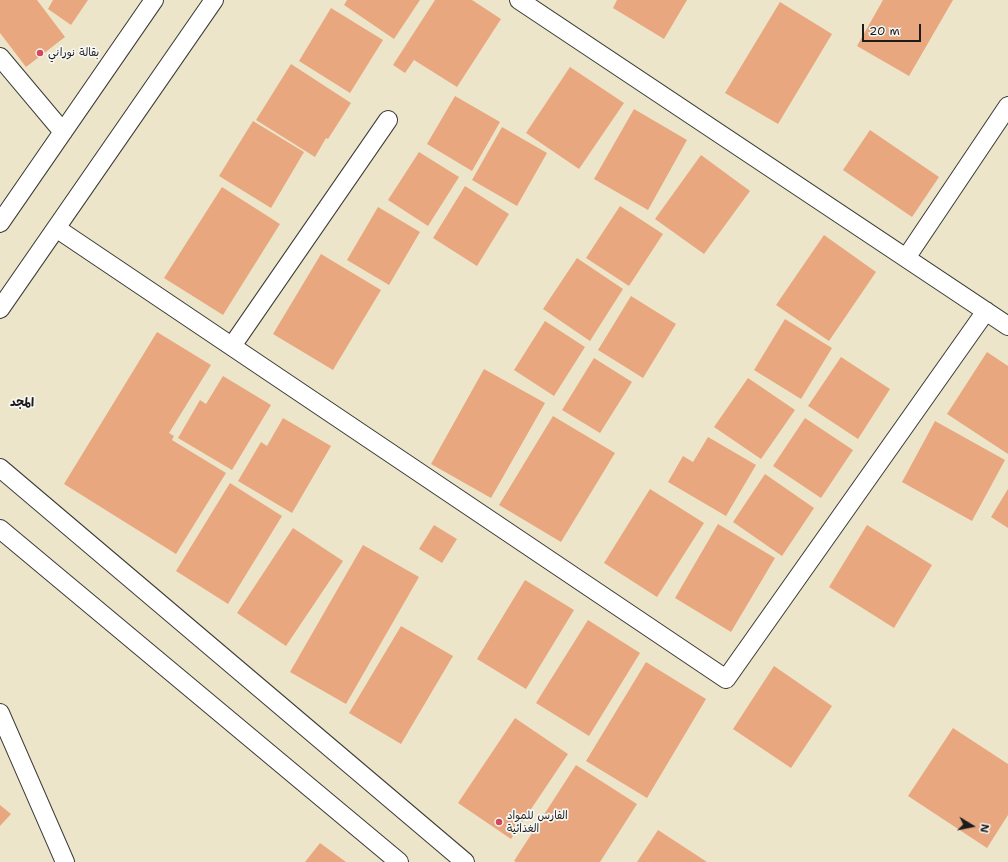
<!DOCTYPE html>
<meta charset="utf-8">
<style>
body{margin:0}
#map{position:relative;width:1008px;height:862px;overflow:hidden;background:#ede5c9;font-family:"Shantell Sans",sans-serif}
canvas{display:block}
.north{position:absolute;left:952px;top:806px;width:40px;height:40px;-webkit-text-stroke:3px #f6f6f2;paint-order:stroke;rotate:100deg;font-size:11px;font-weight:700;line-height:16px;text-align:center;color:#1c1c1c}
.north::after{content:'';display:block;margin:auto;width:14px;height:18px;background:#1c1c1c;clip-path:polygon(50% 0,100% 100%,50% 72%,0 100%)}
.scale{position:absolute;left:862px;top:24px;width:59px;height:18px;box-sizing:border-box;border:2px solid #1c1c1c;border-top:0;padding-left:5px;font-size:12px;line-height:14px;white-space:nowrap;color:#1c1c1c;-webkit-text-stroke:3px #f6f6f2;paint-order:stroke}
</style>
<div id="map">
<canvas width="1008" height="862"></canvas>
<div class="north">N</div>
<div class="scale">20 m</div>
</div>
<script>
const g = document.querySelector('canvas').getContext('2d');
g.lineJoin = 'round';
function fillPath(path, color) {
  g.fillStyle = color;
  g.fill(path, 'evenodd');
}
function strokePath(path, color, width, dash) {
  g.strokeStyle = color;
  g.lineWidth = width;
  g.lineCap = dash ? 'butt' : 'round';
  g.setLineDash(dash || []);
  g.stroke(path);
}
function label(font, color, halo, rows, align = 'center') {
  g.font = font + ' "Shantell Sans","Playpen Sans Arabic",sans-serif';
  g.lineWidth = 3.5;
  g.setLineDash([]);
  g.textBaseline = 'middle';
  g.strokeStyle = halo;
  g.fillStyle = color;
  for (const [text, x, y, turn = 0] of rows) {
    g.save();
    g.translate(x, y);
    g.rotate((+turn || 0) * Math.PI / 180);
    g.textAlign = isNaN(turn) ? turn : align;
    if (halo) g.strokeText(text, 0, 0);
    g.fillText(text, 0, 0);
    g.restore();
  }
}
const building = new Path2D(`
 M0 0H37L65 37 26 67 0 33Z
 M53 0H88L71 25 48 9Z
 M347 0H420L394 39 344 5Z
 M435 0H472L501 19 457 87 414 60 405 73 393 65Z
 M617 0H687L664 39 613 8Z
 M883 0H953L909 76 857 46Z
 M780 2 832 34 778 124 725 93Z
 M331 8 383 40 350 93 299 61Z
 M291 64 351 103 328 139 326 138 315 157 256 120Z
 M570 67 624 103 579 169 526 133Z
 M455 96 500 122 472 171 427 144Z
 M634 109 687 140 648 210 594 179Z
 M253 121 304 152 271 208 219 176Z
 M502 127 547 153 517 206 472 180Z
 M870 130 939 177 912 217 843 170Z
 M419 152 459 177 428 226 388 200Z
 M701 155 750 191 704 254 655 219Z
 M465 186 509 214 477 266 433 238Z
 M222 187 280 224 223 315 164 278Z
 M620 206 663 234 629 286 586 258Z
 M378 207 420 232 389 285 347 260Z
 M824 235 876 272 829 341 776 305Z
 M321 254 381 290 333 370 273 334Z
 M577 258 623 289 590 341 543 309Z
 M631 296 676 324 643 378 598 350Z
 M785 319 832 348 801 399 754 370Z
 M545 321 585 347 554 396 514 370Z
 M157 332 211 365 169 433 174 436 172 440 226 473 176 554 64 484Z
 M987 352 1008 366V454L947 414Z
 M841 357 890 389 858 439 808 406Z
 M594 358 632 382 600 433 562 410Z
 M484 369 545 403 491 498 431 464Z
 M223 376 271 405 232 470 178 438 200 400 206 404Z
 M748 378 795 410 761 459 714 427Z
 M553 416 615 453 561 542 499 505Z
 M283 418 331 446 292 513 238 481 261 442 267 446Z
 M805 418 853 450 821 498 773 466Z
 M935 421 1005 460 972 521 902 482Z
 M708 437 756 465 726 516 668 482 683 456 693 462Z
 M765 474 814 508 782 556 733 522Z
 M230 483 282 516 228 604 176 571Z
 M650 489 704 523 657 597 604 563Z
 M1008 489V528L991 517Z
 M718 524 775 558 731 632 675 598Z
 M434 525 457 539 442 563 419 549Z
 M867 525 932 565 894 628 829 587Z
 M293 528 343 561 286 646 237 613Z
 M363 545 419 577 346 704 290 672Z
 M525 580 574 610 526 689 477 659Z
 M588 620 640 653 589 736 536 703Z
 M401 626 453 656 401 744 349 713Z
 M646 662 706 699 647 798 586 761Z
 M774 666 832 706 791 768 733 729Z
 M515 718 568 754 511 839 458 803Z
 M953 728 1008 764V815L987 848 908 796Z
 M576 765 637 804 600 862H516L514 861Z
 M0 805 11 814 0 826Z
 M658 830 707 862H637Z
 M320 843 346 862H305Z`);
const minor = new Path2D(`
 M519 0 1008 326
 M0 57 63 132
 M0 223 154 0
 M56 228 726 679 986 311
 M906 258 1008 106
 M0 309 214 0
 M232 346 388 120
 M0 468 465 862
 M0 529 399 862
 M0 713 65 862`);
const markers = [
 [40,53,4,"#d1495b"],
 [499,822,4,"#d1495b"]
];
const poiNames = [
 ["بقالة نوراني",48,53],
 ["الفارس للمواد",507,816],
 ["الغذائية",507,829]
];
const neighbourhoodNames = [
 ["المجد",22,403]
];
fillPath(building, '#e9a77f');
strokePath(minor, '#3b3a36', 20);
strokePath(minor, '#fff', 18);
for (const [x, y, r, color] of markers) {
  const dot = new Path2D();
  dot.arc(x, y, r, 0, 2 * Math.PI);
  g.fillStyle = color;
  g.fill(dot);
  strokePath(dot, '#f6f6f2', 1.5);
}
label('11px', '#1c1c1c', '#f6f6f2', poiNames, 'left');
label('bold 12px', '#1c1c1c', '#f6f6f2', neighbourhoodNames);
</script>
